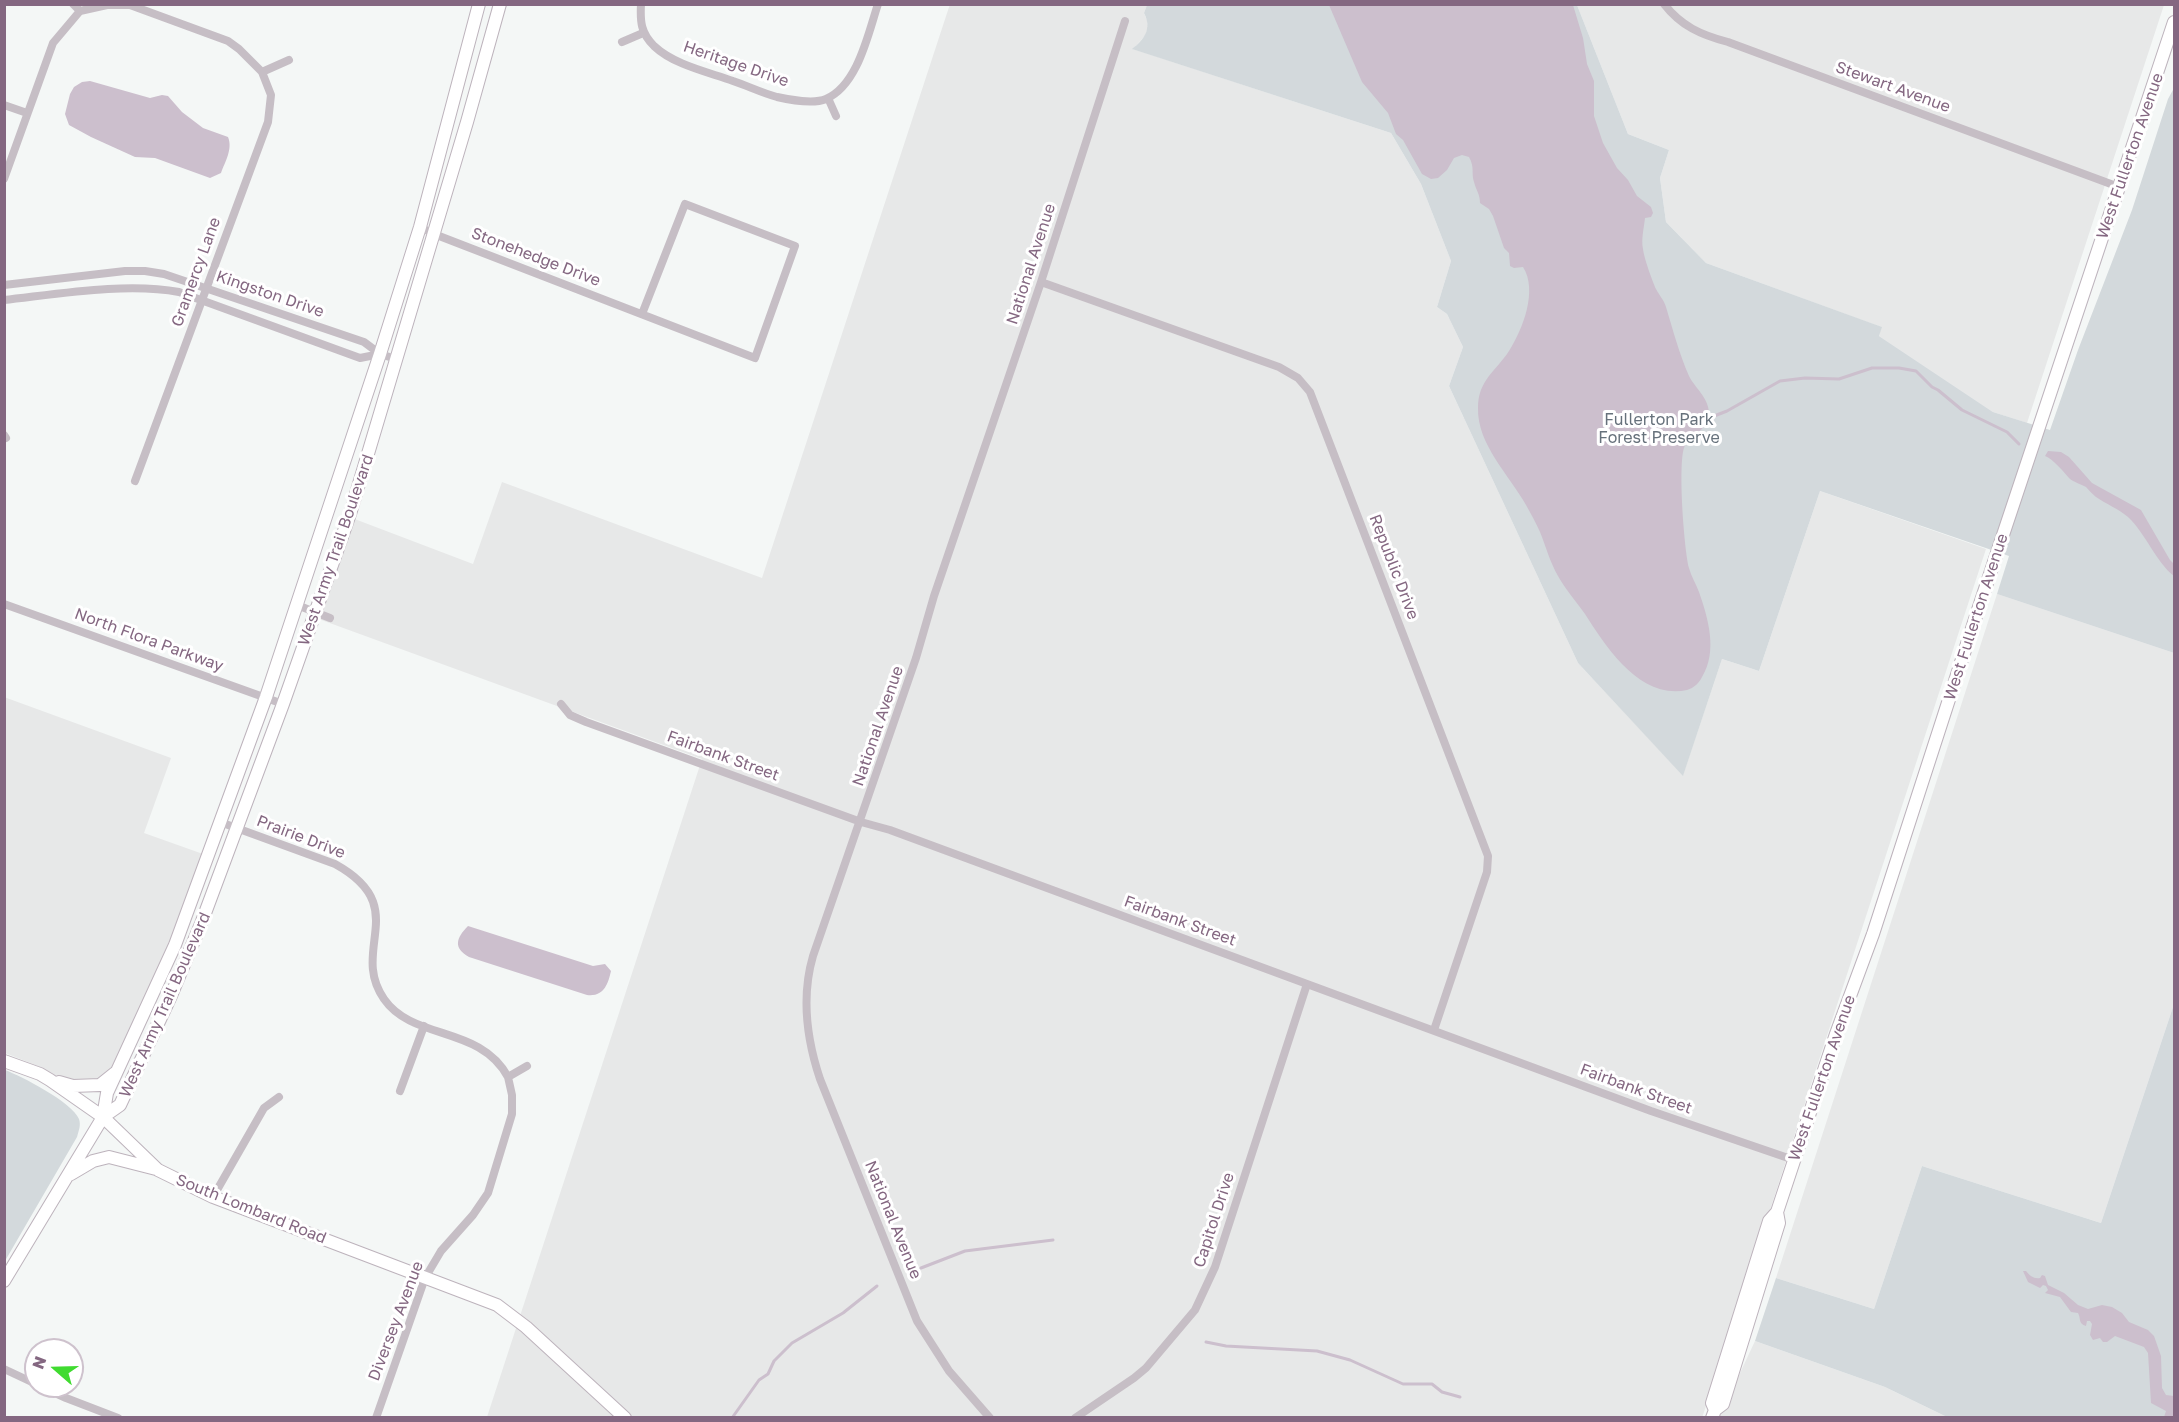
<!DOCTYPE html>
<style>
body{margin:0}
#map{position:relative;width:2179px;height:1422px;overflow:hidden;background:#f4f7f6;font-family:"Golos Text",sans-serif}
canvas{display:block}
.frame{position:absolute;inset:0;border:6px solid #846781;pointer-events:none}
.north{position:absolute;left:24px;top:1338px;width:60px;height:60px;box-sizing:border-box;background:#fff;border:2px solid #cec2cd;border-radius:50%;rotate:290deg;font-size:16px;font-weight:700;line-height:24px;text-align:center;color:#846781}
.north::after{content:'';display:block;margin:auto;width:21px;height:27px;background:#40db30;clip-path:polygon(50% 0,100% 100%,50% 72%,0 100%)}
</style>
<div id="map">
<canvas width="2179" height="1422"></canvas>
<div class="frame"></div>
<div class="north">N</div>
</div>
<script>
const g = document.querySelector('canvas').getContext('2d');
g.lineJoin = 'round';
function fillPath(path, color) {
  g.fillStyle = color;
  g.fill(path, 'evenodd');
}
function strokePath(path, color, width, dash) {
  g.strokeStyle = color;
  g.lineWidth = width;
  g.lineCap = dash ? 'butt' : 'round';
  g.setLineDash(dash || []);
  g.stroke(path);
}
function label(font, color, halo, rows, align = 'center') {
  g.font = font + ' "Golos Text",sans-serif';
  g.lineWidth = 6;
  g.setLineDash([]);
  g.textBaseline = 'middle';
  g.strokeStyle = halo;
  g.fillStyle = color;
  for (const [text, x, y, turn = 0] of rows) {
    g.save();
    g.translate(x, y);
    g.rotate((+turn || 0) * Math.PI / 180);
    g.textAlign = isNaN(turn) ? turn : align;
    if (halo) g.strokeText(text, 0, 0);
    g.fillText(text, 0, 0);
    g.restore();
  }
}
const built = new Path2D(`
 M950 4 1147 5 1144 13 1147 20 1148 28 1145 36 1133 49 1391 133 1421 184 1451 261 1437 307 1447 314 1463 347 1449 386 1578 663 1683 775 1722 659 1759 671 1820 491 1986 549 1702 1418 487 1417 702 759 316 618 352 518 473 564 502 482 762 578Z
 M1577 5H2164L2027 423 1993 412 1879 336 1881 327 1706 263 1666 222 1660 178 1669 150 1628 134Z
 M1997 594 2174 653V1004L2101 1223 1922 1166 1874 1309 1776 1278Z
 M4 697 171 758 144 833 203 854 169 947 112 1070 100 1080 78 1081 57 1077 38 1066 5 1053Z
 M1755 1341 1885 1387 1947 1417 1719 1418Z`);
const green = new Path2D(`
 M1147 5H1577L1628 134 1669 150 1660 178 1666 222 1706 263 1882 327 1879 336 1993 412 2050 430 2078 350 2132 210 2168 99 2174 88V653L1997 594 2009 556 1820 491 1759 671 1722 659 1683 776 1578 663 1449 386 1463 347 1447 314 1437 307 1451 261 1421 184 1391 133 1132 49C1145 39 1152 28 1144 13Z
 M2174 1004V1417H1947L1885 1387 1755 1341 1776 1278 1874 1309 1922 1166 2101 1223Z
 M5 1070C21 1076 72 1102 79 1119 81 1125 79 1130 77 1137L5 1261Z`);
const water = new Path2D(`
 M1329 5H1573L1583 38 1587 64 1594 81V116L1603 143 1617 168 1628 180 1637 196 1651 207 1653 213 1651 217 1645 218C1644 228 1641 239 1643 249 1644 258 1652 280 1656 289 1659 295 1664 300 1666 307 1673 330 1679 353 1689 376 1695 388 1708 397 1709 412 1711 430 1689 434 1684 448 1678 466 1684 547 1689 568 1691 576 1696 584 1699 592 1708 618 1718 651 1702 677 1699 683 1694 688 1687 690 1640 700 1606 647 1585 614 1576 601 1565 589 1558 576 1550 562 1546 547 1540 532 1536 523 1531 514 1526 505 1509 475 1477 444 1478 408 1478 380 1496 371 1509 351 1523 329 1538 290 1523 267L1514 268 1510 266 1509 253 1504 248 1493 216 1489 209 1480 203C1480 194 1476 190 1474 182 1471 173 1475 168 1469 157L1462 155 1454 158 1447 170 1438 178 1431 179 1422 174 1403 140 1396 134 1388 113 1362 82Z
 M90 81 150 98 162 95 168 96 182 112 203 128 228 137C233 149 225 162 221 173L210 178 155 158 135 157 91 137 69 125 65 114 70 94 74 87 82 82Z
 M2048 451 2061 452 2069 457 2092 483 2141 510 2170 560 2174 564V576C2156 562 2146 534 2128 517 2119 509 2106 504 2096 497 2092 494 2089 490 2086 487 2081 484 2073 482 2069 478 2064 472 2053 459 2045 456Z
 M468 926 593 966 605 964 611 971C608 984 604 997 587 995L469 957C453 948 456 938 468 926Z
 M2023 1271H2026C2030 1276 2034 1279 2040 1278L2042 1275 2045 1276 2048 1285 2064 1293 2078 1305 2088 1309 2102 1305 2112 1307 2122 1313 2129 1322 2148 1330 2154 1336 2161 1356 2162 1388 2166 1395 2174 1396V1417H2164L2166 1411 2151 1403 2148 1353 2144 1347 2115 1336 2107 1342H2103L2100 1338 2093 1340 2090 1335 2092 1324 2090 1321H2087L2086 1326C2078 1324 2081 1318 2078 1313L2071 1312 2060 1297 2045 1293 2048 1290 2046 1286 2043 1285 2040 1288 2028 1282Z`);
const stream = new Path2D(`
 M1709 418 1727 411 1780 381 1805 378 1839 379 1872 368H1899L1916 371 1932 387 1938 390 1962 410 2007 432 2019 444
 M921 1268 965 1251 1053 1240
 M1206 1342 1226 1346 1317 1351 1350 1360 1403 1384H1432L1442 1392 1460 1397
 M732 1418 759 1380 768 1374 774 1361 792 1343 843 1313 877 1286`);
const street = new Path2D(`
 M73 4 80 11
 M641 4C640 22 641 33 654 46 674 65 708 72 733 81 748 86 762 93 777 97 790 100 814 104 826 99 858 85 868 34 878 4
 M1664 4C1681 26 1701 35 1728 42L2119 187
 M80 11 107 5H130L228 41 239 49 262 72 271 95 268 122 135 481
 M622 42 643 33
 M262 72 289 60
 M828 98 836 116
 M4 105 27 113
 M4 179 53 43 80 11
 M420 227 434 234 755 358 795 246 685 204 642 314
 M1041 282 1279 367 1298 378 1310 392 1488 856 1487 872 1434 1030
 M4 285 125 271H145L164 274 364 342 380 354 396 359
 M4 300C58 294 127 282 179 292L360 358 380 354
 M4 435 6 438
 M4 604 283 704
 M297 605 330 618
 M561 704 570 715 586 722 861 822 890 830 1651 1111 1794 1160
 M220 822 335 864C413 907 349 949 384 999 413 1041 480 1025 508 1077L527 1066
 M400 1091 424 1026
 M213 1197 264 1108 279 1097
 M4 1369 36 1384
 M40 1386 66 1398 118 1418
 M376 1418 425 1278 441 1251 473 1215 488 1193 512 1114V1095L508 1077
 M990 1418 949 1371 917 1321 820 1079C807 1040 801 997 813 956L916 658 934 596 1041 282 1125 21
 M1075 1418 1134 1378 1146 1368 1195 1310 1215 1267 1307 984`);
const secondary = new Path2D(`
 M4 1061 40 1074 50 1080 103 1117 158 1170 213 1197 497 1305 526 1327 625 1418
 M59 1082 73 1086 100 1085 115 1073
 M103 1117 120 1105 170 998 201 924 283 704 350 514 467 122 500 4
 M71 1174 93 1161 109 1157 156 1169
 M4 1281 103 1117 107 1093 175 945 266 697 380 354 420 227 479 4
 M1715 1410 1723 1404 1779 1223 1777 1212
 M1712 1418 1715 1410 1712 1403 1769 1221 1777 1212 1836 1034 1873 934 1978 610 2174 22`);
const streetNames = [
 ["Heritage Drive",736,64,19],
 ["Stewart Avenue",1893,87,20],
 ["West Fullerton Avenue",2130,156,-71],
 ["Stonehedge Drive",536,257,21],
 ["National Avenue",1031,264,-72],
 ["Gramercy Lane",196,272,-70],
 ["Kingston Drive",270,294,19],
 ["West Army Trail Boulevard",336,550,-71],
 ["Republic Drive",1394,567,69],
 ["West Fullerton Avenue",1976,617,-72],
 ["North Flora Parkway",149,640,20],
 ["National Avenue",878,726,-71],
 ["Fairbank Street",723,756,20],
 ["Prairie Drive",301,837,21],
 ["Fairbank Street",1180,921,20],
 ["West Army Trail Boulevard",165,1005,-66],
 ["West Fullerton Avenue",1822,1078,-71],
 ["Fairbank Street",1636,1089,20],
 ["South Lombard Road",251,1209,22],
 ["National Avenue",893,1220,68],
 ["Capitol Drive",1214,1220,-72],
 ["Diversey Avenue",396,1321,-69]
];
const parkNames = [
 ["Fullerton Park",1659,420],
 ["Forest Preserve",1659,438]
];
fillPath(built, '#e7e8e8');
fillPath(green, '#d3d9dc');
fillPath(water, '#ccbfcd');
strokePath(stream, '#ccbfcd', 3);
strokePath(secondary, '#bdb3bc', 14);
strokePath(street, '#c6bec5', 8);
strokePath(secondary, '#fff', 12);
label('16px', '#846781', '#fff', streetNames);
label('16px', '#66717b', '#fff', parkNames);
</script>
